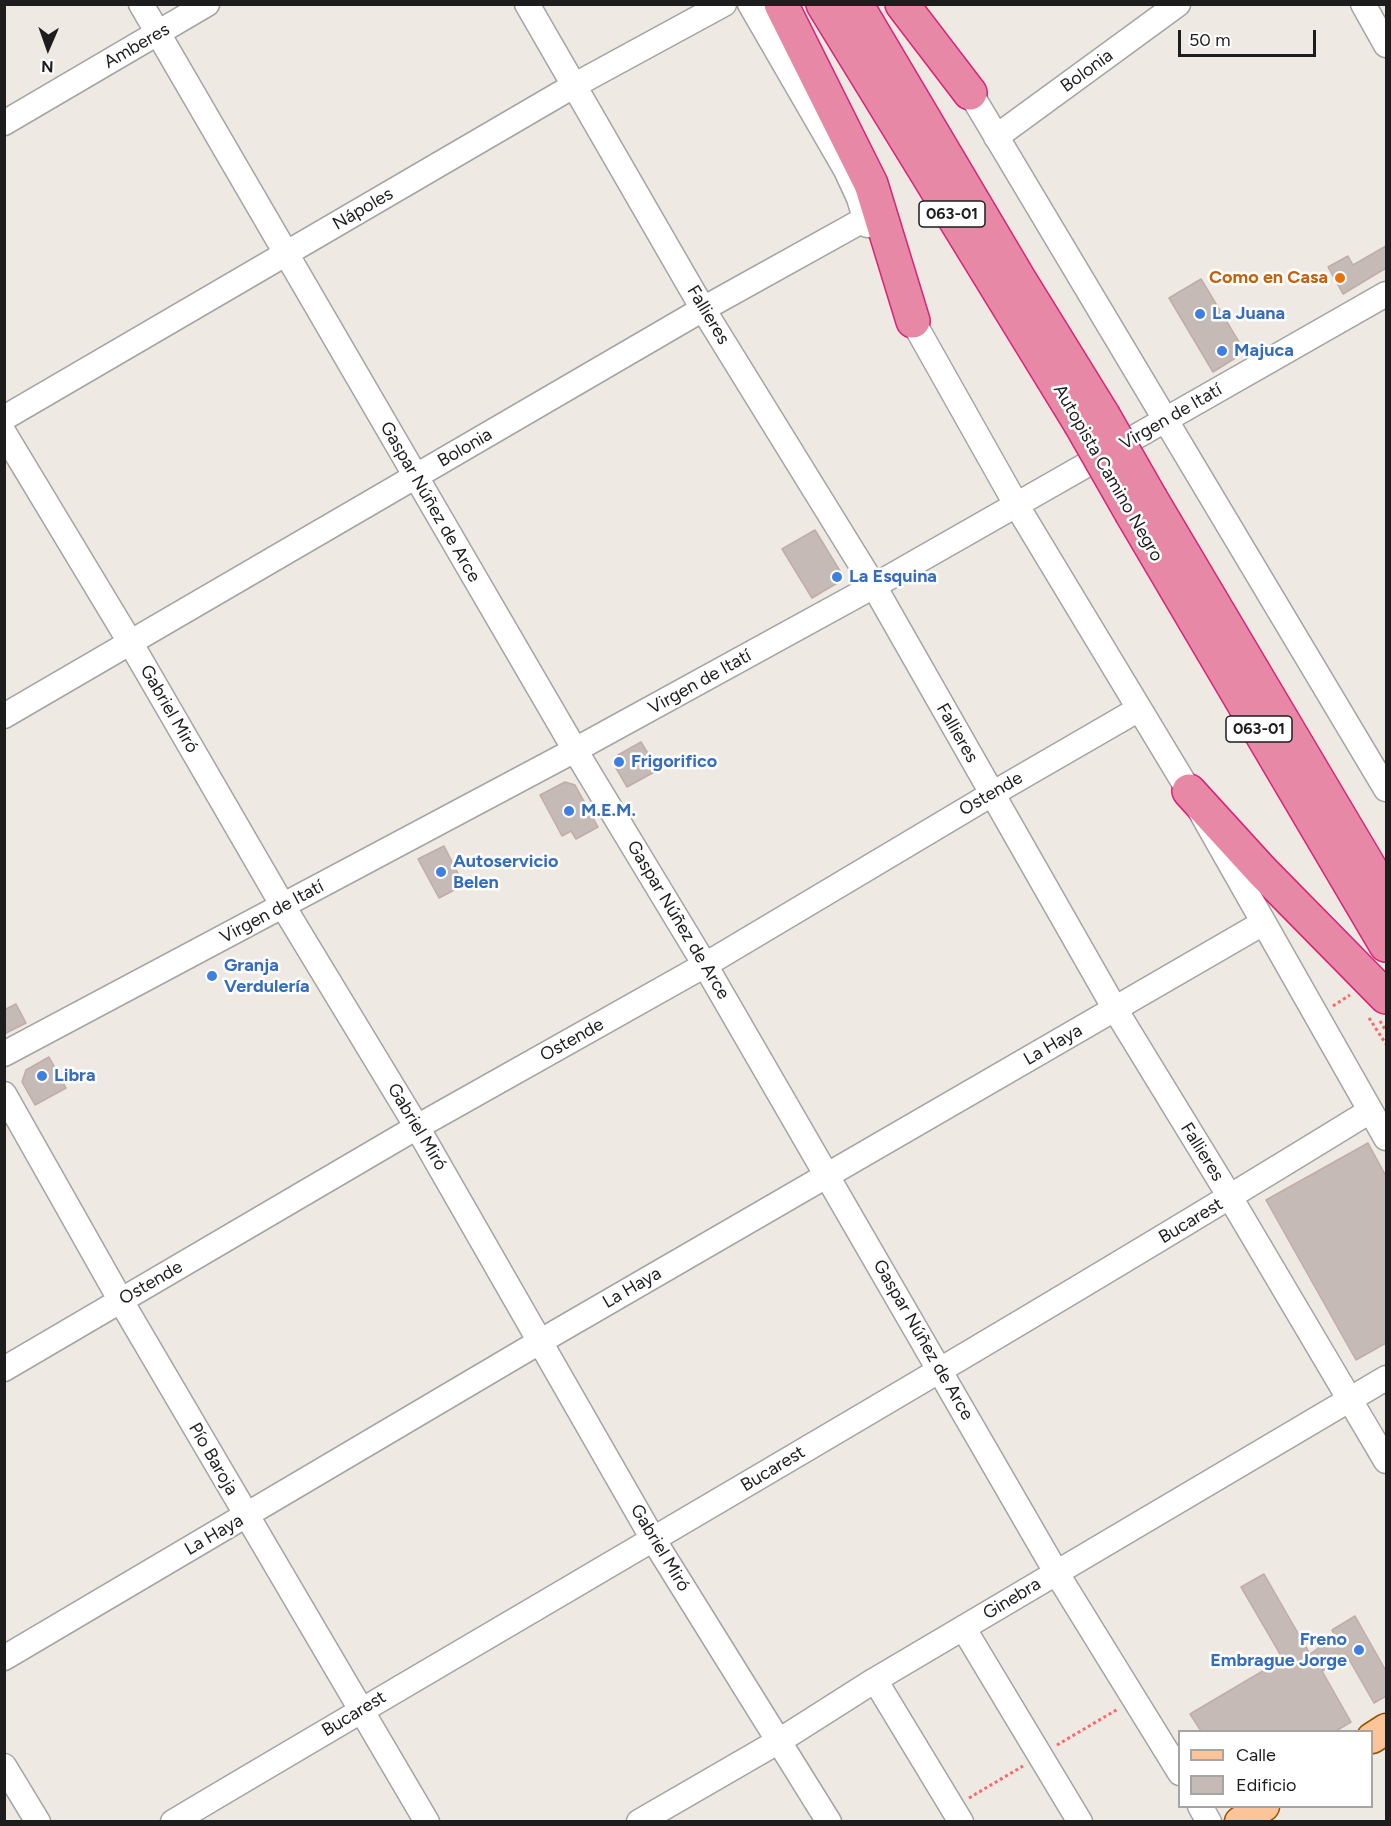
<!DOCTYPE html>
<meta charset="utf-8">
<style>
body{margin:0}
#map{position:relative;width:1391px;height:1826px;overflow:hidden;background:#eee9e2;font-family:Figtree,sans-serif}
canvas{display:block}
.frame{position:absolute;inset:0;border:6px solid #1d1d1d;pointer-events:none}
.legend{position:absolute;left:1178px;top:1730px;width:195px;height:78px;box-sizing:border-box;background:#fff;border:2px solid #a5a5a5;margin:0;padding:8px 10px;list-style:none;font-size:18px;color:#1d1d1d}
.legend li{display:flex;align-items:center;gap:12px;height:30px}
.legend b{width:30px;border:2px solid #a5a5a5}
.north{position:absolute;left:18px;top:18px;width:60px;height:60px;-webkit-text-stroke:4px #fff;paint-order:stroke;rotate:182deg;font-size:16px;font-weight:700;line-height:24px;text-align:center;color:#1d1d1d}
.north::after{content:'';display:block;margin:auto;width:21px;height:27px;background:#1d1d1d;clip-path:polygon(50% 0,100% 100%,50% 72%,0 100%)}
.scale{position:absolute;left:1178px;top:30px;width:138px;height:27px;box-sizing:border-box;border:3px solid #1d1d1d;border-top:0;padding-left:8px;font-size:18px;line-height:21px;white-space:nowrap;color:#1d1d1d;-webkit-text-stroke:4px #fff;paint-order:stroke}
</style>
<div id="map">
<canvas width="1391" height="1826"></canvas>
<div class="frame"></div>
<ul class="legend">
<li><b style="height:8px;background:#fcc599"></b>Calle</li>
<li><b style="height:16px;background:#c6bab6"></b>Edificio</li>
</ul>
<div class="north">N</div>
<div class="scale">50 m</div>
</div>
<script>
const g = document.querySelector('canvas').getContext('2d');
g.lineJoin = 'round';
function fillPath(path, color) {
  g.fillStyle = color;
  g.fill(path, 'evenodd');
}
function strokePath(path, color, width, dash) {
  g.strokeStyle = color;
  g.lineWidth = width;
  g.lineCap = dash ? 'butt' : 'round';
  g.setLineDash(dash || []);
  g.stroke(path);
}
function label(font, color, halo, rows, align = 'center') {
  g.font = font + ' Figtree,sans-serif';
  g.lineWidth = 5;
  g.setLineDash([]);
  g.textBaseline = 'middle';
  g.strokeStyle = halo;
  g.fillStyle = color;
  for (const [text, x, y, turn = 0] of rows) {
    g.save();
    g.translate(x, y);
    g.rotate((+turn || 0) * Math.PI / 180);
    g.textAlign = isNaN(turn) ? turn : align;
    if (halo) g.strokeText(text, 0, 0);
    g.fillText(text, 0, 0);
    g.restore();
  }
}
const building = new Path2D(`
 M1386 246V268L1343 294 1328 267 1348 256 1353 265Z
 M1201 279 1245 352 1213 372 1169 298Z
 M815 530 840 571 839 582 812 598 782 549Z
 M641 742 658 770 627 787 616 768 618 755Z
 M565 782 575 785 598 827 576 839 571 831 562 836 540 795Z
 M444 846 464 885 439 898 418 859Z
 M16 1004 26 1023 4 1034V1010Z
 M49 1057 66 1088 35 1105 22 1082 26 1070Z
 M1368 1143 1386 1176V1343L1356 1360 1266 1200Z
 M1264 1574 1310 1654 1335 1636 1332 1630 1355 1616 1386 1671V1696L1374 1703 1347 1656 1322 1671 1351 1722 1336 1731H1201L1190 1714 1283 1659 1241 1587Z`);
const path = new Path2D(`
 M1333 1006 1350 995
 M1369 1018 1386 1044
 M1380 1021 1386 1031
 M1057 1745 1118 1709
 M969 1798 1023 1766`);
const minor = new Path2D(`
 M141 4 575 750 705 965 1056 1572 1180 1773
 M527 4 703 309 874 586 1115 1009 1230 1197 1386 1461
 M750 4 846 170 859 198 867 225
 M1363 4 1386 45
 M962 79 1386 789
 M4 123 207 4
 M996 137 1178 4
 M905 307 1017 506 1189 791 1386 1138
 M4 418 575 85 724 4
 M4 433 130 642 283 906 417 1127 653 1539 829 1822
 M4 716 703 309 865 219
 M4 1054 575 750 874 586 1386 294
 M4 1094 121 1301 427 1822
 M4 1369 417 1127 705 965 992 794 1139 709
 M964 1629 1080 1822
 M4 1658 541 1341 1263 923
 M875 1680 961 1822
 M4 1766 38 1822
 M1200 1806 1209 1822
 M173 1822C572 1585 975 1354 1370 1111
 M639 1822 779 1741 875 1680 1386 1378`);
const major = new Path2D(`
 M1372 1738 1386 1729
 M1240 1822 1264 1806`);
const highway = new Path2D(`
 M781 4 871 184 913 321
 M823 4 1080 423
 M856 4 1019 279 1103 415
 M902 4 970 93
 M1151 499 1386 895
 M1132 514 1386 945
 M1189 791 1262 871 1386 997`);
const highwayBridge = new Path2D(`
 M1103 415 1151 499
 M1080 423 1132 514`);
const markers = [
 [1340,278,6,"#e8710a"],
 [1200,314,6,"#3f7fe0"],
 [1222,351,6,"#3f7fe0"],
 [837,577,6,"#3f7fe0"],
 [619,762,6,"#3f7fe0"],
 [569,811,6,"#3f7fe0"],
 [441,872,6,"#3f7fe0"],
 [212,976,6,"#3f7fe0"],
 [42,1076,6,"#3f7fe0"],
 [1359,1650,6,"#3f7fe0"]
];
const shields = [
 [952,214,66],
 [1259,729,66]
];
const shieldNames = [
 ["063-01",952,214],
 ["063-01",1259,729]
];
const streetNames = [
 ["Amberes",137,46,-30],
 ["Bolonia",1087,71,-36],
 ["Nápoles",363,209,-30],
 ["Fallieres",708,315,59],
 ["Virgen de Itatí",1171,417,-30],
 ["Bolonia",465,448,-30],
 ["Autopista Camino Negro",1108,473,60],
 ["Gaspar Núñez de Arce",430,502,60],
 ["Virgen de Itatí",700,682,-29],
 ["Gabriel Miró",169,709,60],
 ["Fallieres",957,733,60],
 ["Ostende",991,794,-30],
 ["Virgen de Itatí",272,912,-28],
 ["Gaspar Núñez de Arce",678,920,59],
 ["Ostende",572,1040,-29],
 ["La Haya",1053,1045,-30],
 ["Gabriel Miró",417,1127,59],
 ["Fallieres",1202,1152,58],
 ["Bucarest",1191,1221,-31],
 ["Ostende",151,1283,-30],
 ["La Haya",632,1288,-30],
 ["Gaspar Núñez de Arce",923,1340,60],
 ["Pío Baroja",213,1459,60],
 ["Bucarest",773,1469,-31],
 ["La Haya",214,1535,-30],
 ["Gabriel Miró",660,1548,59],
 ["Ginebra",1012,1599,-31],
 ["Bucarest",354,1714,-31]
];
const foodNames = [
 ["Como en Casa",1328,278]
];
const shopNames = [
 ["La Juana",1212,314],
 ["Majuca",1234,351],
 ["La Esquina",849,577],
 ["Frigorifico",631,762],
 ["M.E.M.",581,811],
 ["Autoservicio",453,862],
 ["Belen",453,883],
 ["Granja",224,966],
 ["Verdulería",224,987],
 ["Libra",54,1076],
 ["Freno",1347,1640,"right"],
 ["Embrague Jorge",1347,1661,"right"]
];
fillPath(building, '#c6bab6');
strokePath(building, '#c0ada5', 1.5);
strokePath(minor, '#a4a4a4', 27);
strokePath(major, '#965200', 33);
strokePath(highway, '#d92378', 36);
strokePath(path, '#fa676a', 3, [3, 3]);
strokePath(minor, '#fff', 24);
strokePath(major, '#fcc599', 30);
strokePath(highway, '#e789a6', 33);
strokePath(highwayBridge, '#d92378', 36, []);
strokePath(highwayBridge, '#e789a6', 33);
for (const [x, y, r, color] of markers) {
  const dot = new Path2D();
  dot.arc(x, y, r, 0, 2 * Math.PI);
  g.fillStyle = color;
  g.fill(dot);
  strokePath(dot, '#fff', 2);
}
for (const [x, y, w] of shields) {
  const box = new Path2D();
  box.roundRect(x - w / 2, y - 13, w, 26, 4.5);
  g.fillStyle = '#fff';
  g.fill(box);
  strokePath(box, '#1d1d1d', 1.5);
}
label('bold 16px', '#1d1d1d', null, shieldNames);
label('18px', '#1d1d1d', '#fff', streetNames);
label('bold 18px', '#c56008', '#fff', foodNames, 'right');
label('bold 18px', '#366cbe', '#fff', shopNames, 'left');
</script>
